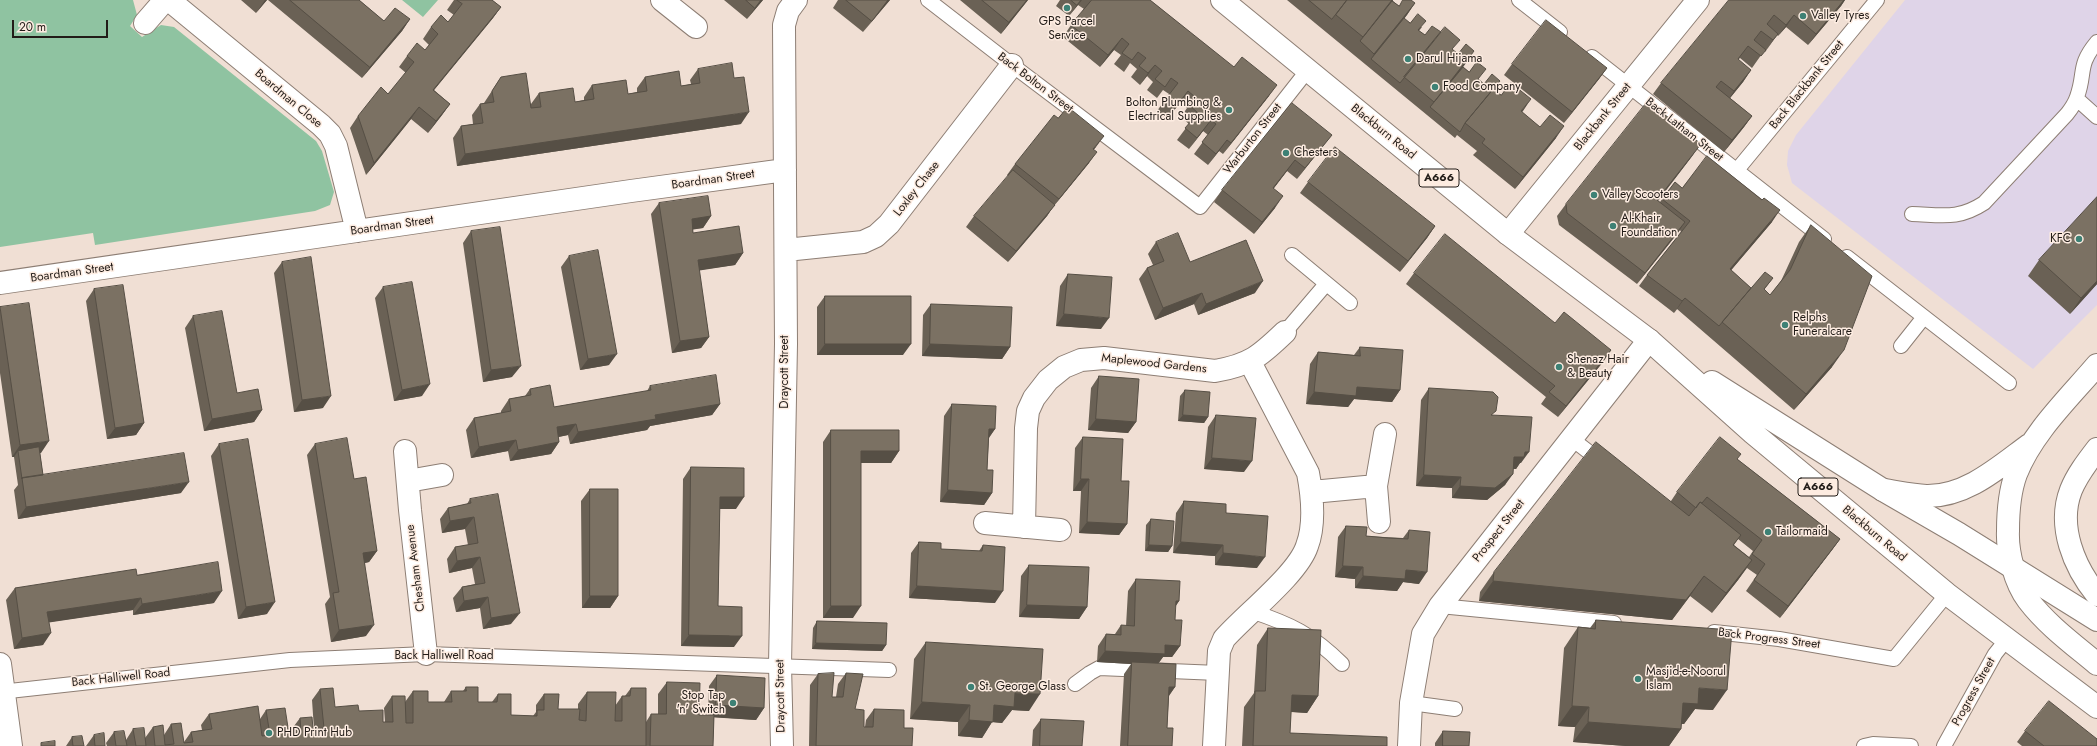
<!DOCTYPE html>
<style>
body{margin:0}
#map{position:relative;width:2097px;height:746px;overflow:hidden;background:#f0dfd4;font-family:Jost,sans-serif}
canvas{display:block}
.scale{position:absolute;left:12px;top:20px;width:96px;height:18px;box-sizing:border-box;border:2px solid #221c18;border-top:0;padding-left:5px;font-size:12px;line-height:14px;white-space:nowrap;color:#221c18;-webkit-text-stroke:3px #fdece1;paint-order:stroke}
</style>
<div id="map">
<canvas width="2097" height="746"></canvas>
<div class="scale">20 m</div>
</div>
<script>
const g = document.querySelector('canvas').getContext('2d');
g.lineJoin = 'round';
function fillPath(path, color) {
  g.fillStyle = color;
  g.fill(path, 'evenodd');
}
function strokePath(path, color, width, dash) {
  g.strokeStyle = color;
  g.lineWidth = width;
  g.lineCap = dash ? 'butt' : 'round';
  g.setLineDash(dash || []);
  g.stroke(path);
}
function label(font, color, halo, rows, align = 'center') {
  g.font = font + ' Jost,sans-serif';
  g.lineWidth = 3;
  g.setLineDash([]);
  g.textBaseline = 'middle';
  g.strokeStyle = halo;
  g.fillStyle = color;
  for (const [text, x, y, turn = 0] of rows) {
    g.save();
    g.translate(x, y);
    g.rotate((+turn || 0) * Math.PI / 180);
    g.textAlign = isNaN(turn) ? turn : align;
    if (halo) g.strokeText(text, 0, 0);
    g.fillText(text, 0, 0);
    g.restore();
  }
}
const commercial = new Path2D(`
 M1905 0H2097V305L2033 369 1792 183 1787 165 1788 151 1796 135Z`);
const green = new Path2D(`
 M0 0H133L137 15 130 26 142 37 161 25 174 27 316 141 322 151 334 192 330 205 315 211 95 245 93 233 0 247Z
 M402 0H438L423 17Z`);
const lane = new Path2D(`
 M928 0 1012 65 1200 207 1307 71
 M1519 0 1560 32
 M1592 57 1824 239
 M2077 99 2097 117
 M1737 170 1877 0
 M1912 214C1942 215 1958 220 1984 203L2067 114C2071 109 2075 103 2077 97 2086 72 2077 66 2097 42
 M1292 255 1350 303
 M1847 257 2009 383
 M1285 332 1326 284
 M1901 346 1924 317
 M1572 439 1603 463
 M1440 606 1614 623
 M1251 611C1290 624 1312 634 1342 664
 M1714 632 1779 639 1894 659 1947 594
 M1075 684 1090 673 1099 668 1218 673
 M0 692 290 660 426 654 889 670
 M1411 703 1455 709
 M1864 746 1873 744 1911 746
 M1944 746 1995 654 2007 639`);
const street = new Path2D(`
 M169 0 321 125 330 134 336 146 357 231
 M662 0 696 27
 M145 23 165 0
 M1508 234 1698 0
 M786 250 863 242 876 236 889 224 1012 65
 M0 283 631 191 785 170
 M405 451 410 510 426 654
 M408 481 442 475
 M1312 492 1376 486
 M1379 522 1376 486 1385 434
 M985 523 1060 530
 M1024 527 1026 428 1028 411 1034 398 1048 380 1064 367 1081 360 1104 358 1215 371C1250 365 1260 356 1285 332
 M0 664 11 746
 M782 746 780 665 786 344 784 25 788 11 796 0
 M1214 746 1219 651 1224 639C1245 615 1298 574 1307 546 1315 525 1312 494 1308 473L1250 362
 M1409 746 1411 703 1423 634 1440 606 1649 340`);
const secondary = new Path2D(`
 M2097 365C2068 399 2032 433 2016 474 2009 493 2008 512 2008 531 2007 552 2015 583 2028 600 2047 625 2073 644 2097 664
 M2097 449C2087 462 2077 475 2071 490 2057 526 2074 567 2097 595
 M1883 490C1897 492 1912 495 1926 496 1966 497 1999 467 2029 445`);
const highway = new Path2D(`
 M1222 0 1508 234 1649 340 1753 433 1947 594 2097 707
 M1712 382 1883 490 1959 534 2097 620`);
const wall = new Path2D(`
 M241 0H267L256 13Z
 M268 0H359L384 21 410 19 402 31 362 78Z
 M454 0H492L501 7 493 18 434 90 450 104 442 115 428 133 411 119 366 175 350 128 358 116 388 94 406 73 399 67 407 56 425 50 429 45 423 39 431 27 448 22 454 15 447 10Z
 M724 0H763L747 19Z
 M838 0H890L863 32 833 8Z
 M960 0H1028L1001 34Z
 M1060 0H1150L1269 96 1223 154 1219 151 1208 165 1194 154 1208 135 1203 131 1189 149 1177 140 1189 124 1181 117 1187 108 1180 103 1167 119 1157 111 1169 94 1163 90 1157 98 1147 90 1153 82 1147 76 1140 85 1131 77 1137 69 1130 63 1124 72 1114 64 1121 55 1114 50 1100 67 1063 37 1071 25 1084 9 1078 5 1069 16 1056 6Z
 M1287 0H1393V1L1399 6 1415 3 1404 19 1410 23 1422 27 1419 31 1425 35 1453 50 1466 63 1463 67 1484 84 1494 90 1540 127 1556 138 1515 189 1473 155 1477 151 1457 135 1455 138Z
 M1729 0H1845L1841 6 1808 45 1786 27 1778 36 1777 35 1770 45 1765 52 1764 51 1752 68 1740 58 1738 60 1751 70 1743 82 1730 98 1752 116 1744 127 1724 152 1653 94 1661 83Z
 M1512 64 1607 68 1599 79 1564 123 1504 75Z
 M698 69 741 124 457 166 453 138 461 126 473 124 472 115 480 104 484 103 501 77 531 104 539 93 575 102 584 100V97L592 85 628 94 637 92V88L645 77 681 86 691 84 690 80Z
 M1332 135 1323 146 1297 179 1287 171 1273 189 1275 208 1254 234 1214 202 1222 190Z
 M1096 147 1094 149 1089 163 1053 207 1047 216 1008 262 966 227 974 216 1008 176 1007 175 1015 164Z
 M1693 155 1658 201 1660 202 1675 182 1682 188 1772 222 1731 270 1751 288 1773 278 1764 290 1770 295 1781 281 1799 242 1811 225 1832 367 1794 410 1677 309 1674 313 1639 286 1647 275 1681 232 1680 230 1637 284 1559 225 1557 216 1566 204Z
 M1308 182 1435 226 1427 238 1400 272 1300 193Z
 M2097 197V284L2070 314 2028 276 2039 260Z
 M659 203 711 216 703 228 693 229V233L743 253 735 265 699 270 709 337 701 348 672 353 651 214Z
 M471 231 512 377 483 382 463 243Z
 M1156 242 1190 262 1255 293 1198 315 1194 304 1155 320 1139 279 1147 268 1153 265 1148 254Z
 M569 256 609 365 580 370 561 267Z
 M282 262 323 408 294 412 274 273Z
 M1414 273 1555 323 1611 350 1603 362 1558 417 1541 404 1546 397 1406 284Z
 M1068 274 1101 329 1056 326 1060 286Z
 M383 287 422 396 394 401 375 298Z
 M94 289 144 423 136 435 107 439 86 301Z
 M825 296 903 355H817V307Z
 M931 304 1010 347 1002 359 922 356 923 315Z
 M0 307 41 453H40L43 475 181 493 18 519 14 490 18 485 14 457H12L0 373Z
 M193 316 237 393 262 410 254 422 204 431 185 328Z
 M1360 347 1400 390 1392 402 1354 399 1348 407 1306 404 1310 364 1318 352 1354 355Z
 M1099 376 1136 422 1128 433 1088 430 1091 388Z
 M650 386 720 404 712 415 650 426 647 430 570 444 568 435 558 437 559 442 551 454 510 461 508 451 471 458 466 430 474 418 501 413V411L509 399 525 396 530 389 554 407 647 391Z
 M1429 388 1493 415 1521 463H1520L1516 469H1513L1505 485 1487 500 1452 498V488L1416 486 1421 400Z
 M1185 390 1208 417 1204 423 1178 421 1180 396Z
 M952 404 995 429 989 438 987 470 992 493 984 505 940 502 944 416Z
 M1216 415 1244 472 1204 469 1208 427Z
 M831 430 899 451 891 463H861L853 618H823V442Z
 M1083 437 1121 481 1127 524 1119 535 1079 533 1081 491H1073L1075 448Z
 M219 444 267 614 238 619 211 456Z
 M315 444 354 479 377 551 369 562 365 563 366 636 331 642 325 604 330 597 307 455Z
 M1737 459 1840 539 1832 550 1780 618 1746 591 1757 575 1747 568 1738 580 1712 613 1690 596 1672 620 1479 601 1480 592 1494 572 1671 501 1677 492ZM1738 539 1753 551 1749 557 1734 545Z
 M691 467 736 509H720L718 606 734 647 681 646 683 479Z
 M590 489 618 596 610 608H582L581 501Z
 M470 499 511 624 483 629 480 608 456 612 453 598 462 587 475 584 472 568 449 573 447 559 455 547 468 545 465 529 442 533 440 519 448 508 467 504Z
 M1184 501 1226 513 1257 568 1215 565V556L1173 553 1176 513Z
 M1151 519 1172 546 1168 552 1145 551 1146 525Z
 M1346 526 1366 536 1403 538 1409 530 1419 584 1403 582 1397 591 1355 588V579L1335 577 1338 537Z
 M919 542 941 549 979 551 983 545 995 603 909 598 911 553Z
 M1029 565 1087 607 1079 619 1019 617 1021 576Z
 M137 575 214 603 133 615V610L49 622 43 645 14 649 6 600 15 588Z
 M1136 579 1179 601 1175 607V620L1180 646 1172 657H1163L1158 664 1175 687 1169 696 1167 728 1172 746H1120L1124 674 1131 664 1097 662 1098 646 1106 634H1115L1121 625 1126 626 1128 591Z
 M1596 620 1713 710 1695 709 1684 724H1681V729L1669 746H1626L1573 742 1575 727 1558 726 1564 648 1578 627 1590 628Z
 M817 621 886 645 882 651 812 649 813 628Z
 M1268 628 1318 696 1307 713 1291 712 1290 733 1387 746H1242L1244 707 1254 693 1257 645Z
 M926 642 1029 711 1012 710 1002 723 992 722 982 738 958 736V722L910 719 914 659Z
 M846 673 855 709 864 727H865L866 720 874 709 904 728 912 746H809L810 685 818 674 832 697H836L838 684Z
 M717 675 764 708 756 720 714 717 713 746H107L106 743 114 732 126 740 133 729 145 738 153 727 164 735 171 724 184 742 191 732 202 730 201 725 209 714 260 719 266 710 289 734 292 733 291 730 300 718 313 729H314L312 700 320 689 335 707 359 711 383 722H385L384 708 392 696 405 702 413 691 428 702H444L451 691H463L466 687 478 702H492L498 694 511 715 533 716 536 712V705L544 694 558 709H578V704L587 692 615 706 622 696H625L631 688 646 722 651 714H658V694L667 682 699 715H708L709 686Z
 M1041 719 1082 746H1032L1033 730Z
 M1443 731 1469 746H1435V743Z
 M2025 731 2097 746H2022L2017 742Z
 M94 735 105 746H86Z
 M72 737 84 746H66Z`);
const shadedWall = new Path2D(`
 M265 0H267L256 13Z
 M761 0H763L747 19 755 8Z
 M888 0H890L863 32 872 21Z
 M1027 0H1028L1001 34 1009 22Z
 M1081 0H1082L1069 16 1077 5Z
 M1392 0H1393L1360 42V41L1363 37Z
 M1844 0H1845L1841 6 1808 45 1816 34Z
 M1415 3 1407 15 1371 60 1374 54Z
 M501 7 493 18 425 101 433 90Z
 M1794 15 1786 27 1778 36 1786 25Z
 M410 19 402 31 362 78 370 67Z
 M1778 34 1770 45 1765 52 1773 40Z
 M1122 38 1114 50 1100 67 1108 55Z
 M1474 51 1466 63 1430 108 1434 102Z
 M1155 65 1147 76 1140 85 1148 73Z
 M1607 68 1599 79 1564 123 1572 112Z
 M1751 70 1743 82 1726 103 1734 91Z
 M1277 85 1269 96 1223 154 1231 143Z
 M1188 91 1180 103 1167 119 1175 108Z
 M1531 99 1523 111 1513 123 1521 111Z
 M450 104 442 115 428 133 436 121Z
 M419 107 411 119 366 175 374 163Z
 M749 112 741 124 457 166 465 154Z
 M1752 116 1744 127 1724 152 1732 140Z
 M1211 120 1203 131 1189 149 1197 138Z
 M1564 126 1556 138 1515 189 1523 177Z
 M1332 135 1323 146 1297 179 1305 168Z
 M1104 136 1096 147 1085 160 1093 149Z
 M1227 140 1219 151 1208 165 1216 154Z
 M1701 144 1693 155 1649 212 1657 200Z
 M1097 152 1089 163 1053 207 1047 216 1008 262 1016 251 1053 207 1059 199Z
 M1295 160 1287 171 1265 200 1273 188Z
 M1283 196 1275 208 1254 234 1262 222Z
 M1780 210 1772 222 1722 281 1730 269Z
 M711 216 703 228 684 231 692 219Z
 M1685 222 1677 234 1637 284 1645 273Z
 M1435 226 1427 238 1400 272 1408 261Z
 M743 253 735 265 690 272 698 260Z
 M1263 281 1255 293 1198 315 1206 304Z
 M2097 281V284L2070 314 2081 298Z
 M1202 293 1194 304 1155 320 1163 308Z
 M1685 298 1677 309 1674 313 1682 301Z
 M1064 314 1109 318 1101 329 1056 326Z
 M709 337 701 348 672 353 680 341Z
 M825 344H911L903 355H817Z
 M930 344 1010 347 1002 359 922 356Z
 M1611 350 1603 362 1558 417 1566 406Z
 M1844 350 1832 367 1794 410 1806 394Z
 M617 354 609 365 580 370 588 359Z
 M521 366 512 377 483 382 491 370Z
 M430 384 422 396 394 401 402 390Z
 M1357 387 1400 390 1392 402 1354 399 1348 407 1306 404 1314 392Z
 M331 396 323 408 294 412 302 400Z
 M720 404 712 415 650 426 647 430 570 444 578 432 655 415Z
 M262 410 254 422 204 431 212 419Z
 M1183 415 1208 417 1204 423 1178 421Z
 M1096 419 1136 422 1128 433 1088 430Z
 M144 423 136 435 107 439 115 428Z
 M576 424 568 435 549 439 557 427Z
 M989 429H995L987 440Z
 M516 440 508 451 471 458 479 447Z
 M49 441 41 453 19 456 18 451 14 457H12L20 445Z
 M559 442 551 454 510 461 518 450Z
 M861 451H899L891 463H853Z
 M1525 452H1529L1521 463H1520L1516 469 1506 468 1514 457Z
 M1212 458 1252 461 1244 472 1204 469Z
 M1513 474 1505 485 1487 500 1452 498 1460 486Z
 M1424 475 1461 477 1452 488 1416 486Z
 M1081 479H1089L1081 491H1073Z
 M189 482 181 493 18 519 26 507Z
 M948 490 992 493 984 505 940 502Z
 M720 497H744L736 509H712Z
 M474 517 465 529 442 533 450 521Z
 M1087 522 1127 524 1119 535 1079 533Z
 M1840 539 1832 550 1780 618 1788 606Z
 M1181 542 1223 545 1215 556 1173 553Z
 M1149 545 1172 546 1168 552 1145 551Z
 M377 551 369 562 355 565 363 553Z
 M1223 553 1265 557 1257 568 1215 565Z
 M480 557 472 568 449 573 457 561Z
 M1752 560 1738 580 1712 613 1726 593Z
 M1343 566 1363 567 1355 579 1335 577Z
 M1406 570 1427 572 1419 584 1403 582 1397 591 1355 588 1363 576Z
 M1704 576 1690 596 1672 620 1479 601 1493 581Z
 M917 586 1003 591 995 603 909 598Z
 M222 591 214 603 133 615 142 604Z
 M590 596H618L610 608H582Z
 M488 597 480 608 456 612 464 601Z
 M141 598 133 610 39 624 47 612Z
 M1176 601H1179L1171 613Z
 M275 602 267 614 238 619 246 607Z
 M1027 605 1087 607 1079 619 1019 617Z
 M831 606H861L853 618H823Z
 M520 613 511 624 483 629 491 618Z
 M374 625 366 636 331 642 339 630Z
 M51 633 43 645 14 649 22 638Z
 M689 635 742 636 734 647 681 646Z
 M816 643 886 645 882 651 812 649Z
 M1165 645 1180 646 1172 657H1163L1157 665 1132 662 1131 664 1097 662 1105 651Z
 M1169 687H1175L1167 698Z
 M1699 688 1727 690 1713 710 1695 709 1684 724 1669 723 1683 703Z
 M1015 693 1040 694 1029 711 1012 710 1002 723 992 722 982 738 958 736 969 720Z
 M1292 695 1318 696 1307 713 1280 711Z
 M922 702 970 705 958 722 910 719Z
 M716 705 764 708 756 720 708 717Z
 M1572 706 1589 707 1575 727 1558 726Z
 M1588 722 1681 729 1669 746H1626L1573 742Z`);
const building = new Path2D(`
 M290 0H359L384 21 395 8 410 19 370 67Z
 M457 0H492L501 7 433 90 450 104 436 121 419 107 374 163 358 116 381 87 388 94 414 62 407 56 417 43 425 50 438 34 431 27 441 15 448 22 462 4Z
 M746 0H761L755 8Z
 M846 0H888L872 21Z
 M982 0H1027L1009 22Z
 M1071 0H1081L1077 5Z
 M1092 0H1150L1234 67 1242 57 1277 85 1231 143 1227 140 1216 154 1202 142 1216 124 1211 120 1197 138 1185 128 1198 113 1189 105 1195 97 1188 91 1175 108 1165 100 1178 83 1171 78 1165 87 1155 79 1162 71 1155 65 1148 73 1139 66 1146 58 1138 52 1132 60 1122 53 1129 44 1122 38 1108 55 1071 25Z
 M1309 0H1347L1332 19Z
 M1347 0H1392L1363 37 1336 15Z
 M1403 0H1411L1415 3 1374 54 1360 41 1392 1 1399 6Z
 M1729 0H1844L1816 34 1794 15 1786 25 1774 15 1767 24 1778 34 1773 40 1761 31 1754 40 1766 50 1761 56 1748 46 1738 59 1751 70 1734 91 1721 81 1716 87 1752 116 1732 140 1661 83Z
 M1418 14 1426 21 1418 30 1425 35 1432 26 1441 32 1400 83 1371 59 1404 18 1410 23Z
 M1546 20 1607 68 1572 112 1512 64Z
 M1445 27 1460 40 1452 49 1458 54 1466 44 1474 51 1434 102 1404 77Z
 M1477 62 1486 69 1478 79 1484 84 1492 74 1500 81 1465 123 1460 132 1430 107 1463 67 1469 72Z
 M732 63 734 78 744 77 749 112 465 154 461 126 483 123 480 104 494 102 492 91 501 77 526 73 531 108 541 107 539 93 573 88 575 102 594 99 592 85 626 80 628 94 647 91 645 77 679 71 681 86 700 83 698 69Z
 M1511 83 1531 99 1521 111 1540 127 1550 115 1564 126 1523 177 1482 143 1485 139 1465 123 1493 89 1501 95Z
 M1648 101 1701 144 1657 200 1685 222 1645 273 1567 213 1566 204Z
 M1292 103 1332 135 1305 168 1295 160 1273 188 1283 196 1262 222 1222 190Z
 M1068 107 1104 136 1093 149 1097 152 1059 199 1015 164 1054 115 1058 118Z
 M1335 147 1435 226 1408 261 1308 182Z
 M1707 156 1762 200 1764 198 1780 210 1730 269 1751 288 1719 326 1685 298 1682 301 1647 275 1690 221 1662 199 1675 182 1682 188Z
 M1013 170 1055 205 1016 251 974 216Z
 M708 196 711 216 692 219 693 233 739 226 743 253 698 260 709 337 680 341 659 203Z
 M2097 197V281L2081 298 2039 260Z
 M1811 225 1872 276 1844 350 1806 394 1722 322 1765 272 1773 278 1764 289 1770 295 1790 270Z
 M500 227 521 366 491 370 471 231Z
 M1178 233 1190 262 1246 240 1263 281 1206 304 1202 293 1163 308 1147 268 1164 261 1156 242Z
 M1445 234 1555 323 1564 312 1611 350 1566 406 1549 392 1555 386 1414 273Z
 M598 250 617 354 588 359 569 256Z
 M311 257 331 396 302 400 282 262Z
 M1068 274 1112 277 1109 318 1064 314Z
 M412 282 430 384 402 390 383 287Z
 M123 285 144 423 115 428 94 289Z
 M825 296H911V344H825Z
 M29 303 49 441 20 445 0 307Z
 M931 304 1012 307 1010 347 930 344Z
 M222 311 237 393 258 389 262 410 212 419 193 316Z
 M1360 347 1403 350 1400 390 1357 387 1356 396 1314 392 1318 352 1360 356Z
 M716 375 720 404 655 415 656 419 578 432 576 424 557 427 559 442 518 450 516 440 479 447 474 418 511 411 509 399 531 395 530 389 550 385 554 407 651 390 650 386Z
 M1099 376 1139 379 1136 422 1096 419Z
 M1429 388 1493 392 1498 397 1496 411 1491 415 1532 417 1529 452H1525L1524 457H1514L1513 474 1495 488 1460 486 1461 477 1424 475Z
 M1185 390 1210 392 1208 417 1183 415Z
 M952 404 996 406 995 429H989L988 449 987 470H993L992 493 948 490Z
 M1216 415 1256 418 1252 461 1212 458Z
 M831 430H899V451H861V606H831Z
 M1083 437 1123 439 1121 481H1129L1127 524 1087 522 1089 479H1081Z
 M1720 437 1741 454 1737 459 1840 539 1788 606 1754 580 1765 564 1752 554 1762 540 1707 497 1702 503 1700 502 1696 508 1677 492Z
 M347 438 354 479 366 477 377 551 363 553 374 625 339 630 333 593 339 592 315 444Z
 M248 439 275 602 246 607 219 444Z
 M1596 442 1689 516 1700 502 1741 535 1733 545 1752 560 1726 593 1704 576 1686 600 1493 581 1494 572Z
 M39 447 43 475 22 478V479L18 451Z
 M184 453 189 482 26 507 22 478Z
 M691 467 744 468V497H720L718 606 742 607V636L689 635Z
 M590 489H618V596H590Z
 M498 494 520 613 491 618 488 597 464 601 462 587 485 583 480 557 457 561 455 547 478 543 474 517 450 521 448 508 471 503 470 499Z
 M1184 501 1226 504V513L1268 516 1265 557 1223 553V545L1181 542Z
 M1151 519 1174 521 1172 546 1149 545Z
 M1346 526 1367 527 1366 536 1388 538 1408 539 1409 530 1430 532 1427 572 1406 570 1405 579 1363 576V567L1343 566Z
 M919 542 941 543V549L962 550 982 551 983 545 1005 547 1003 591 917 586Z
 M218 562 222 591 142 604 141 598 47 612 51 633 22 638 15 588 136 569 137 575Z
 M1029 565 1089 567 1087 607 1027 605Z
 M1136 579 1180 581 1179 601H1176L1175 620H1182L1180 646 1165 645V654L1105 651 1106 634 1121 635V625L1134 626Z
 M1596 620 1732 630 1727 690 1699 688 1698 704 1683 703 1681 729 1588 722 1589 707 1572 706 1578 627 1595 629Z
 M817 621 887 623 886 645 816 643Z
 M1268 628 1321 630 1318 696 1292 695 1290 733 1387 737V746H1253L1255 691H1265Z
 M926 642 1043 649 1040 694 1015 693 1014 707 994 705 993 722 969 720 970 705 922 702Z
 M1132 662 1176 664 1175 687H1169L1167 728H1173L1172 746H1128Z
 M834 673 832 697H843L846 673 863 674 855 709 864 710V727H873L874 709 904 710V728H913L912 746H816L818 674Z
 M717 675 765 678 764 708 716 705Z
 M667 682 700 683 699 715H714L713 746H650L651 714H666Z
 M466 687H478V702H497L498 694H511V715L537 716V710H544V694H559L558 709H580L579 720 586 721 587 692H616L615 721H622V696H630L631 688H646V746H155L153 727 163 725 165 745 174 744 171 724 181 723 184 743 193 742 191 732 212 729 209 714 258 706 262 736 270 735 266 710 285 708 289 734 301 732 300 718 312 717 313 729 324 728 320 689 333 688 335 707 358 705 359 711 383 710V722H393L392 696H405L406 723H413V691H428V702H452L451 691H466Z
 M2049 701 2097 739V746H2044L2025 731Z
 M1041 719 1084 721 1082 746H1040Z
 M144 728 146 746H136L133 729Z
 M124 731 127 746H116L114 732Z
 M1443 731 1470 732 1469 746H1443Z
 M104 733 105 746H95L94 735Z
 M82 736 84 746H73L72 737Z
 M55 741V746H41V743Z`);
const markers = [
 [1067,8,4,"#3d8175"],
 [1803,16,4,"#3d8175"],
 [1408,59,4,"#3d8175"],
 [1435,87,4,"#3d8175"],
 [1229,110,4,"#3d8175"],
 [1286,153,4,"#3d8175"],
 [1594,195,4,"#3d8175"],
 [1613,226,4,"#3d8175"],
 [2079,239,4,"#3d8175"],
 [1785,325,4,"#3d8175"],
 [1559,367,4,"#3d8175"],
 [1768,532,4,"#3d8175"],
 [1638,679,4,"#3d8175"],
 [971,687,4,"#3d8175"],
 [733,703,4,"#3d8175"],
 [269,733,4,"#3d8175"]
];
const shields = [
 [1439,178,40],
 [1818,487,40]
];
const shieldNames = [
 ["A666",1439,178],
 ["A666",1818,487]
];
const poiNames = [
 ["Valley Tyres",1811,16],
 ["GPS Parcel",1067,22,"center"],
 ["Service",1067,36,"center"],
 ["Darul Hijama",1416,59],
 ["Food Company",1443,87],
 ["Bolton Plumbing &",1221,103,"right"],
 ["Electrical Supplies",1221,117,"right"],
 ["Chesters",1294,153],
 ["Valley Scooters",1602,195],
 ["Al-Khair",1621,219],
 ["Foundation",1621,233],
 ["KFC",2071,239,"right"],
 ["Relphs",1793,318],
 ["Funeralcare",1793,332],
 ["Shenaz Hair",1567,360],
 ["& Beauty",1567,374],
 ["Tailormaid",1776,532],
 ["Masjid-e-Noorul",1646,672],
 ["Islam",1646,686],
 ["St. George Glass",979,687],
 ["Stop Tap",725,696,"right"],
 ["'n' Switch",725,710,"right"],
 ["PHD Print Hub",277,733]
];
const streetNames = [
 ["Back Bolton Street",1035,83,37],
 ["Back Blackbank Street",1807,85,-51],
 ["Boardman Close",288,99,40],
 ["Blackbank Street",1603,117,-51],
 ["Back Latham Street",1684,130,38],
 ["Blackburn Road",1383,132,39],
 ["Warburton Street",1253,139,-52],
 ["Boardman Street",713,180,-8],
 ["Loxley Chase",917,189,-52],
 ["Boardman Street",392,226,-8],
 ["Boardman Street",72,273,-8],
 ["Maplewood Gardens",1154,364,6],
 ["Draycott Street",785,372,-90],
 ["Prospect Street",1499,531,-52],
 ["Blackburn Road",1874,534,40],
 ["Chesham Avenue",416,568,-97],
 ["Back Progress Street",1769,639,7],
 ["Back Halliwell Road",444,656],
 ["Back Halliwell Road",121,678,-6],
 ["Progress Street",1974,692,-61],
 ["Draycott Street",781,696,-91]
];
fillPath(commercial, '#dfd4e8');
fillPath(green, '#8fc3a1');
strokePath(lane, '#8d7e74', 16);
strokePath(street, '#8d7e74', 24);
strokePath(secondary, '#8d7e74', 24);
strokePath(highway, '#8d7e74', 24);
strokePath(lane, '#fff', 14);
strokePath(street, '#fff', 22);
strokePath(secondary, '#fff', 22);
strokePath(highway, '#fff', 22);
fillPath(wall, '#6a6155');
fillPath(shadedWall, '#564f45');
fillPath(building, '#7b7163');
strokePath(building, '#564f45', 1);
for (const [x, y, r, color] of markers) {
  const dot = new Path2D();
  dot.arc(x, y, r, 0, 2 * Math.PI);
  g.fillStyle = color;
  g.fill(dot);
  strokePath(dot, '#fdece1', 1.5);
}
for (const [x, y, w] of shields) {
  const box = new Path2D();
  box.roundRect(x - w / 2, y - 9, w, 18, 3);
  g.fillStyle = '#fdece1';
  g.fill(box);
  strokePath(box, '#221c18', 1);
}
label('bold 11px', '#221c18', null, shieldNames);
label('12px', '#221c18', '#fdece1', poiNames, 'left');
label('12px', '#221c18', '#fdece1', streetNames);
</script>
